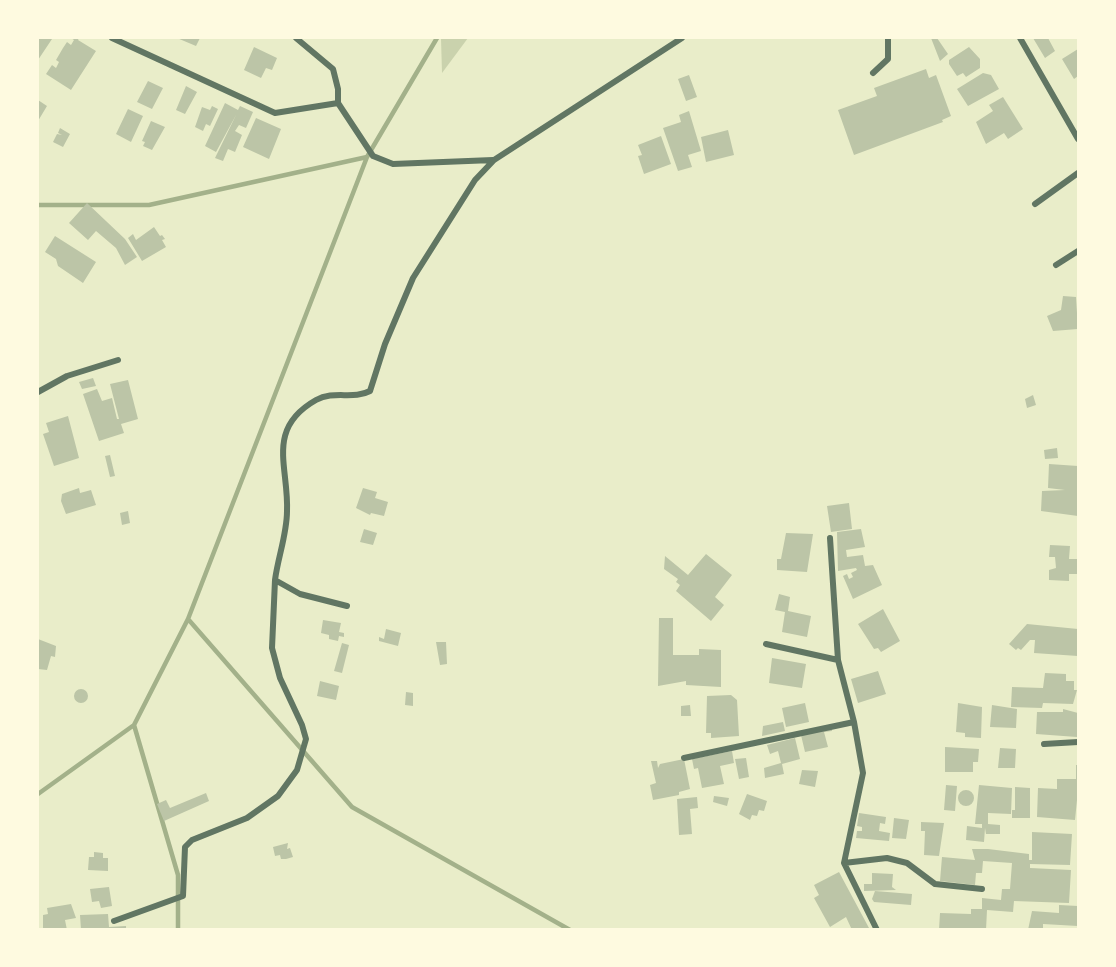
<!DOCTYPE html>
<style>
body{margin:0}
#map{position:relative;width:1116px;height:967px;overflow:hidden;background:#e9edc9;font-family:Quicksand,sans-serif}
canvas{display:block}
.frame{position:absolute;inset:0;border:39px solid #fefae0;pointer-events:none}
</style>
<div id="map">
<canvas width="1116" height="967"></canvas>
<div class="frame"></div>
</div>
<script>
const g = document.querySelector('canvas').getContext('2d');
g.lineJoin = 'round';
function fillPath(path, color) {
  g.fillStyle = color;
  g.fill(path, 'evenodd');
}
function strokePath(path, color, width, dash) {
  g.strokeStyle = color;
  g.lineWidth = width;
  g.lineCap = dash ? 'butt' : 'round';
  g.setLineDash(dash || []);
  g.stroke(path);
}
const green = new Path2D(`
 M441 38H468L442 73Z`);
const stream = new Path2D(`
 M38 205H149L367 157
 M188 619 352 807 570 930
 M134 725 178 875V930
 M38 794 134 725 188 619 367 157 437 38`);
const building = new Path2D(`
 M38 38 52 39 38 60Z
 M71 38H79L78 40 96 51 71 90 46 74 52 65 56 68 59 62 56 60 63 48 67 42 71 45 74 40Z
 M177 38H200L196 46Z
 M931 38H937L948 54 940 61Z
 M1033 38H1048L1055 51 1045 58Z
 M254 47 277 58 272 70 266 68 261 78 244 70Z
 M969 47 980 59V68L966 77 963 73 957 76 949 64V60Z
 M1078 49V76L1074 79 1062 59Z
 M926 69 929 78 936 75 951 116 942 120 943 122 854 155 838 110 877 96 874 88Z
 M983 73 991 75 999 89 968 106 957 89Z
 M689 75 697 97 686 101 678 79Z
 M148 81 163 88 152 109 137 102Z
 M186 86 197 92 185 114 176 110Z
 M1003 97 1023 129 1008 139 1004 133 986 144 976 122 993 111 989 105Z
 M38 100 47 106 38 121Z
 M225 103 238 110 240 106 253 112 246 128 239 125 235 131 242 135 235 152 228 149 223 161 215 158 236 115 216 152 205 146Z
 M212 106 218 109 210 126 206 124 203 131 195 127 202 107 210 110Z
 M128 109 143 116 131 142 116 134Z
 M689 111 701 151 688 155 692 167 678 171 663 128 681 122 679 115Z
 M256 118 281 129 269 159 243 147Z
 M151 121 165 127 152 150 143 146 145 142 142 141Z
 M60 128 70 134 63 147 53 142 57 134 62 135 58 133Z
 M728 130 734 155 706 162 701 137Z
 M661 136 671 164 644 174 638 156 642 155 638 145Z
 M87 203 125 239 137 257 125 265 116 248 96 231 88 240 69 223Z
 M154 227 160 236 162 235 165 239 162 240 166 247 142 261 128 238 133 234 136 240Z
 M55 236 96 262 83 283 58 266 56 259 45 252Z
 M1063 296 1076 297 1078 329 1053 331 1047 316 1061 310Z
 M93 378 96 386 82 389 79 382Z
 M128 380 138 419 121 424 124 433 99 441 83 394 97 389 102 401 112 398 117 419H119L110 384Z
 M1033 395 1036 405 1027 408 1025 399Z
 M68 416 79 458 54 466 43 434 49 432 46 423Z
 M1057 448 1058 458 1045 459 1044 450Z
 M110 455 115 476 110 477 105 456Z
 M1049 464 1078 466V516L1041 511 1042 491 1065 490 1048 488Z
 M79 488 80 493 91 490 96 505 66 514 61 501 62 494Z
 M363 488 377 492 375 498 388 502 384 516 371 513 370 515 356 508Z
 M849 503 852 529 831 532 827 506Z
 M128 511 130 523 122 525 120 513Z
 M364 529 377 533 373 545 360 542Z
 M861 529 865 547 846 550 847 557 863 555 865 566 873 565 882 585 853 599 843 576 847 574 849 579 853 577 851 573 857 570 856 568 838 571 837 532Z
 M786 533 813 534 807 572 777 570V559H781Z
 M1050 545 1070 546 1069 559H1078V574H1069V581L1049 580V570L1056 568 1055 557H1049Z
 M706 554 732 575 715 597 724 605 711 621 676 591 680 585 676 582 678 579 664 569 665 556 688 575Z
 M779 594 790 597 788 611 811 616 807 637 782 632 785 612 775 610Z
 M883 609 900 641 881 652 878 648 874 649 858 624Z
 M659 618H673V655H699V649L721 650V687L686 685V681L658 686Z
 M323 620 341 623 339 632 344 633V637L339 636 338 641 329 639V635L321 633Z
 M1027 624 1078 629V656L1034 653 1035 640H1030L1021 650 1018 648 1016 650 1009 644Z
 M386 629 401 633 398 646 379 641V637L384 639Z
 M38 639 56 646 55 657 51 656 47 670 38 669Z
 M436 642H446L447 664 440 665Z
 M342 643 349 645 342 673 334 671Z
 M772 658 806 664 802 688 769 683Z
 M878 671 886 694 858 703 851 679Z
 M1045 673 1066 674V681H1074V690H1077L1073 704 1043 703 1042 708 1011 707 1012 687 1043 688Z
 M320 681 339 686 336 700 317 696Z
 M74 696a7 7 0 1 1 14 0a7 7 0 1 1-14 0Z
 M406 692 413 693V706L405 705Z
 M731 695 737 700 739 736 711 738V733H706L707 696Z
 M805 703 809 722 786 727 782 708Z
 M958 703 982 707 981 738 965 737V733L956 732Z
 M690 705 691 716H681V706Z
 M992 705 1017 709 1016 728 990 727Z
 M1063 709 1078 713 1077 737 1036 734 1037 712H1063Z
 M783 722 785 731 762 736 763 726Z
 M832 728V731L824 732 828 747 805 752 801 735Z
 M795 738 800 759 782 764 784 774 765 778 764 768 781 763 778 751 770 754 767 745Z
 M945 747 979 749 978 762H973V772H945Z
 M1000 748 1016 749 1015 768H998Z
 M732 751 734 763 720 766 724 784 702 788 698 768 694 769 692 759Z
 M746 758 749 777 739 779 735 759Z
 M684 759 690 789 679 792V795L653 800 650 785 656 783 651 761H657L658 768 660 764Z
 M1076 765H1078V790L1075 820 1037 817 1038 788 1057 789V779H1076Z
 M802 770 818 771 815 787 799 784Z
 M946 785 957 786 955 811 944 810Z
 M979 785 1012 788 1011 814 988 813V824L1000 825V834H986L985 828 984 842 966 840 967 826 982 828V824H975Z
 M1015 787 1030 788V818H1012V810H1015Z
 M958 798a8 8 0 1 1 16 0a8 8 0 1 1-16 0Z
 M206 793 209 801 164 821 157 804 166 800 170 808Z
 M747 794 767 801 764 811 759 810 757 816 752 815 750 820 739 814Z
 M714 796 729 798 727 806 713 802Z
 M697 797 698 808 690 809 692 834 679 835 677 799Z
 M859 813 886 817 885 824 880 823 879 831 890 833 889 841 856 838 857 831H862V827L857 826Z
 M894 818 909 820 906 839 892 838Z
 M921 822 944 823 939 856 924 855 925 831H921Z
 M1032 832 1072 834 1070 865 1030 864V868L1071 870 1069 903 1014 901 1013 912 987 910 986 930H939L940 913 971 914V909H982V898L1001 900 1002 889H1010L1012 863 983 861 982 873H976L975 885 940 881 942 857 975 860 972 849H988L1029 854V860H1032Z
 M288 843 287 849 290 848 293 857 286 859H281L280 855 275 856 273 847Z
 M94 852 103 853V858H108V871L88 870 89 857H94Z
 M839 872 869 928 867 930H852L846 917 830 927 814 898 819 895 814 885Z
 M872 873 893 874 892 887 896 890 864 891V884H872Z
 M109 887 112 906 101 908 99 901 92 902 90 889Z
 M875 891 912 894 911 905 874 902 872 899Z
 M71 904 76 918 65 920 67 930H43V915L48 914 47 908Z
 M1059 905 1078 906V926L1043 924V930H1028L1032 911 1059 913Z
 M108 914 109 927 126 926V930H81L80 915Z`);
const minor = new Path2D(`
 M112 38 275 113 338 103
 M296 38 333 69 338 89V103L373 156 393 164 493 160
 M1020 38 1078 139
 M873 73 888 59V38
 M1035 204 1078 173
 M1056 265 1078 251
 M38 392 67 376 118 360
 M830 538 838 660 854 722 863 773 844 863 877 930
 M347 606 300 594 275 580C278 557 287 534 287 511 289 467 265 429 316 400 334 390 353 400 370 391L385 344 413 278 475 180 494 160 682 38
 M766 644 838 660
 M1044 744 1078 742
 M684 758 854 722
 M844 863 887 858 907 863 935 884 982 889
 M114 921 183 896 185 847 192 840 247 818 278 796 297 770 306 739 302 725 280 678 272 648 275 580`);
fillPath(green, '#cad2ad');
strokePath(stream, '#a3b18a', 4.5);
fillPath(building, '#bcc5a7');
strokePath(minor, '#617663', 6);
</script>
